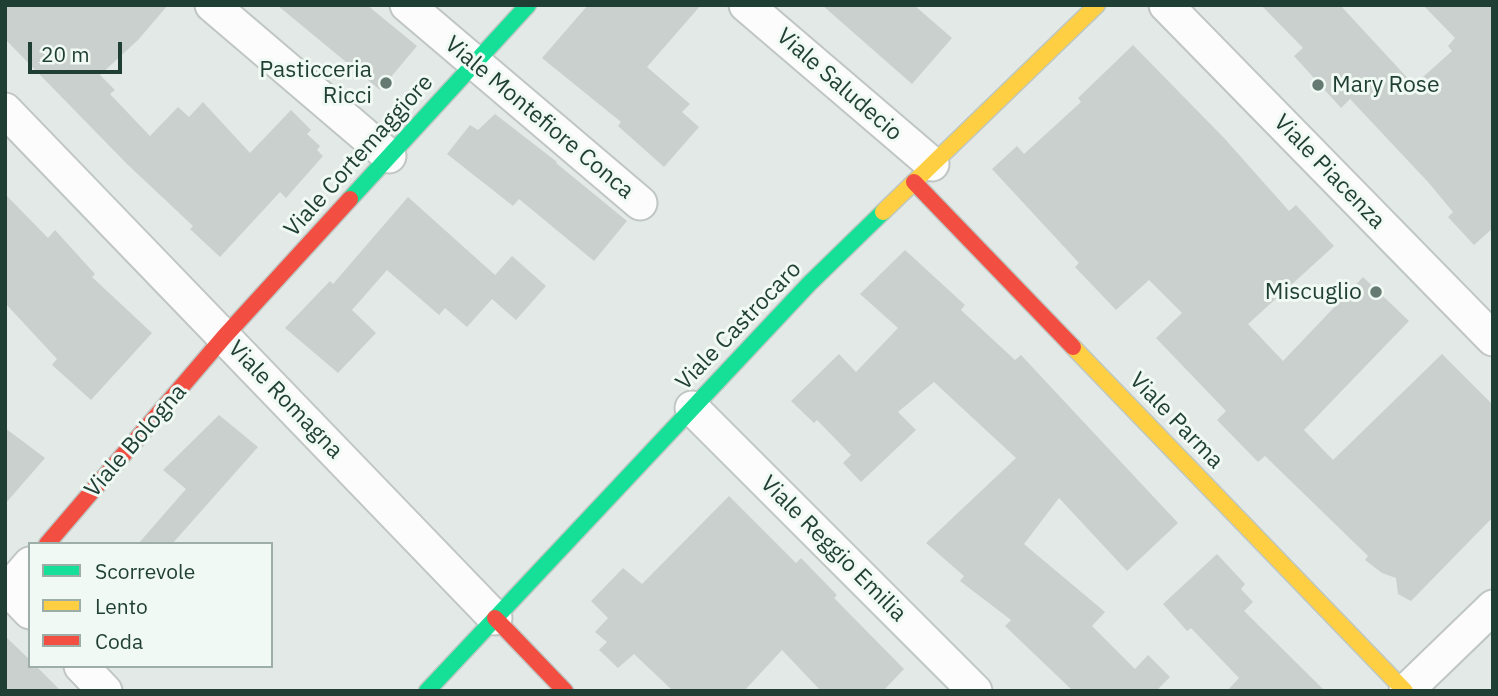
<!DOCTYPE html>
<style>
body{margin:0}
#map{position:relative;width:1498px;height:696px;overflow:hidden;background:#e3e9e6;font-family:"IBM Plex Sans",sans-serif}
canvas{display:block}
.frame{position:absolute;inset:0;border:7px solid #1f3e34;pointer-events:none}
.legend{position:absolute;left:28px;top:542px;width:245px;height:126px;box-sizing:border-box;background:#f0f9f4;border:2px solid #9caea7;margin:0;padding:9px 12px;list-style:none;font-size:21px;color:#1f3e34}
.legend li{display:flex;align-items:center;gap:14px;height:35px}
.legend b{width:35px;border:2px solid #9caea7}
.scale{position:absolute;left:28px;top:42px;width:94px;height:32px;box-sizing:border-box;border:4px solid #1f3e34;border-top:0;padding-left:9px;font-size:21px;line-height:24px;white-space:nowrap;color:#1f3e34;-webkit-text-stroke:5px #f0f9f4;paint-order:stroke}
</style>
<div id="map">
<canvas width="1498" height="696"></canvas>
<div class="frame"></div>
<ul class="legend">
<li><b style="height:9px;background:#16e098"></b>Scorrevole</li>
<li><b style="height:9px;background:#ffcf43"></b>Lento</li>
<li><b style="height:9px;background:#f24e42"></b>Coda</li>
</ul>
<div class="scale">20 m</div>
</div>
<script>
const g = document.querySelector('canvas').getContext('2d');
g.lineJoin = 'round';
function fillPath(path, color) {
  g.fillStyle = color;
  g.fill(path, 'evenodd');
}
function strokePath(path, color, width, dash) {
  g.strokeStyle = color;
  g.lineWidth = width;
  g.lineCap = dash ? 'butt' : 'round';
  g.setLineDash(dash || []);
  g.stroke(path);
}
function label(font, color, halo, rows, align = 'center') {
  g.font = font + ' "IBM Plex Sans",sans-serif';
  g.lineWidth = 6;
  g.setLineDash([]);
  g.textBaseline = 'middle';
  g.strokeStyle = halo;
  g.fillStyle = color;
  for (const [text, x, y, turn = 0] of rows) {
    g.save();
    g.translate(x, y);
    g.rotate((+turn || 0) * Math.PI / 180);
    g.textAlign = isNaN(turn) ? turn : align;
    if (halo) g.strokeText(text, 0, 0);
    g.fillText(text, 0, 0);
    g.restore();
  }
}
const building = new Path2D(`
 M5 5H168L138 40 100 75 115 90 110 94 150 136 178 107 189 117 203 102 250 153 291 110 311 130 307 134 320 146 317 150 323 156 286 198 280 192 220 257 190 229 193 226 127 164 5 39Z
 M277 5H367L417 46 380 90Z
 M588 5H701L647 67 690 104 682 112 699 127 664 167 618 126 621 122 542 58Z
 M822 5H914L952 38 912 84Z
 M1261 5H1340L1414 85 1452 51 1448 46 1455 38 1423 5H1493V228L1474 245 1448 217 1453 212 1428 182 1350 99 1341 108 1294 56 1303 48Z
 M1133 45 1225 139 1289 211 1296 205 1334 246 1248 324 1283 361 1363 277 1409 321 1304 430 1333 460 1442 354 1493 405V517L1411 601 1398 594 1396 578 1382 573 1365 560 1368 556 1265 456 1258 462 1217 420 1226 411 1156 338 1182 313 1149 280 1116 310 1075 267 1079 263 992 169 1017 146 1024 154 1081 102 1078 98Z
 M495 114 557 162 556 163 627 221 594 261 519 199 513 206 447 154 470 125 478 130Z
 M5 194 48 238 55 230 95 274 92 277 152 333 91 400 52 365 57 359 5 303Z
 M408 197 495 275 512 256 546 286 516 320 492 299 467 327 445 308 439 315 387 270 352 310 376 333 338 373 285 328 330 281 333 284Z
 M905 250 965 305 961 310 1015 360 1021 355 1178 523 1127 571 1059 498 1024 544 1105 612 1092 626 1135 669 1148 655 1170 677 1156 691H1073L1005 626 1011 620 960 581 964 576 926 543 1016 458 934 382 898 412 916 430 861 482 843 463 851 455 817 420 814 423 791 401 839 354 856 372 898 328 860 294Z
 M219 415 258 447 172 544H138L186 489 163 470Z
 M5 428 45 458 5 504Z
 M729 496 796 563 801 558 837 595 834 598 904 669 883 691H821L782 650 744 691H673L634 654 618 668 599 650 607 642 595 632 608 618 591 601 623 568 642 584Z
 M1217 554 1245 584 1241 589 1253 602 1244 611 1325 691H1227L1239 678 1191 628 1187 631 1163 604Z
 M5 636 30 660V666H36L61 691H5Z`);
const street = new Path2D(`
 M212 5 389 156
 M407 5 640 203
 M746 5 932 164
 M1166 5 1493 339
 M5 110 495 618
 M692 408 975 691
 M5 586 30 612
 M5 593 30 564
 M81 666 105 691
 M1406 691 1493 607`);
const fast = new Path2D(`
 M350 199 528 5
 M427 691 809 284 883 212`);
const slow = new Path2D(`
 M883 212 1097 5
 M1073 347 1405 691`);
const jam = new Path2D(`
 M914 182 1073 347
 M47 544 224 337 350 199
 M495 618 565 691`);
const markers = [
 [386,83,7,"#647a72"],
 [1318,85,7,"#647a72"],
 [1376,292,7,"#647a72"]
];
const poiNames = [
 ["Pasticceria",372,70],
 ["Ricci",372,96],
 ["Mary Rose",1332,85,"left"],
 ["Miscuglio",1362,292]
];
const streetNames = [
 ["Viale Saludecio",839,85,41],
 ["Viale Montefiore Conca",539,118,40],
 ["Viale Cortemaggiore",359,156,-48],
 ["Viale Piacenza",1329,172,46],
 ["Viale Castrocaro",739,326,-46],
 ["Viale Romagna",285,400,46],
 ["Viale Parma",1176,421,46],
 ["Viale Bologna",136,441,-49],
 ["Viale Reggio Emilia",833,549,45]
];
fillPath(building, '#cad0cd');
strokePath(street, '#c0c6c3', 37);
strokePath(fast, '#bec7c3', 19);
strokePath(slow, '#bec7c3', 19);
strokePath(jam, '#bec7c3', 19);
strokePath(street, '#fbfcfb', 33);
strokePath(fast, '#16e098', 16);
strokePath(slow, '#ffcf43', 16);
strokePath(jam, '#f24e42', 16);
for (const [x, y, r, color] of markers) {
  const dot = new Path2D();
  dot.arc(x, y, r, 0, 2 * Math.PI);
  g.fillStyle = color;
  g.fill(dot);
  strokePath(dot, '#f0f9f4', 2.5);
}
label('23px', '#1f3e34', '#f0f9f4', poiNames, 'right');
label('23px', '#1f3e34', '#f0f9f4', streetNames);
</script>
